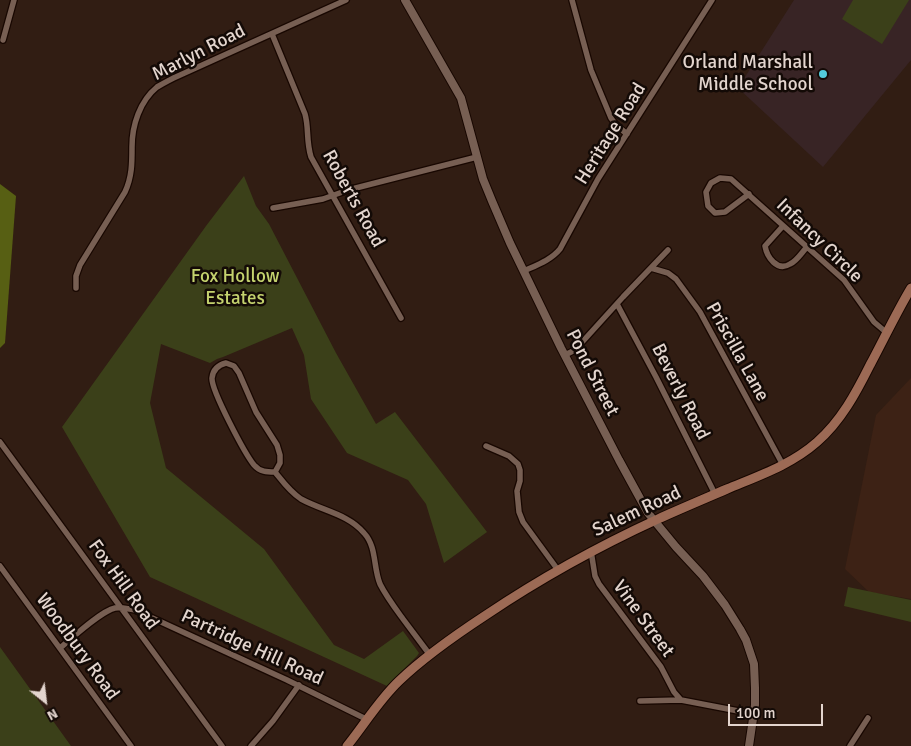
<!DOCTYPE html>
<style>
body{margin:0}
#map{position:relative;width:911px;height:746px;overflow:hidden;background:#311d13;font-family:Signika,sans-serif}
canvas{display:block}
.north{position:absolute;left:20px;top:676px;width:50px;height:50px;-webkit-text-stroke:4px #130a06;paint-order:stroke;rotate:151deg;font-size:14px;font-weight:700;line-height:20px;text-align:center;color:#e3d5ce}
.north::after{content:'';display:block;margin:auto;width:18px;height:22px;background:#e3d5ce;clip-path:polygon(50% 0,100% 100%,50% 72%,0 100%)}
.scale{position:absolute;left:728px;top:704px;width:95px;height:22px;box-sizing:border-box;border:2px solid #e3d5ce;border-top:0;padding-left:6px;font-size:15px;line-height:18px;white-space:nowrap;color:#e3d5ce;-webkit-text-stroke:4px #130a06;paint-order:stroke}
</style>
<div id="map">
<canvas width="911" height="746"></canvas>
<div class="north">N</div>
<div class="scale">100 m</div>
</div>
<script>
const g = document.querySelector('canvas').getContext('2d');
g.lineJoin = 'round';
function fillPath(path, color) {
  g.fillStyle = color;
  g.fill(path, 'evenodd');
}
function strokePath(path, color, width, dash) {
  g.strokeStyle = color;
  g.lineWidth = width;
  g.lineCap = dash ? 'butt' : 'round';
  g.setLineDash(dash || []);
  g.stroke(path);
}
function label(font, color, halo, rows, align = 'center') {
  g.font = font + ' Signika,sans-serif';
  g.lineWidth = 5;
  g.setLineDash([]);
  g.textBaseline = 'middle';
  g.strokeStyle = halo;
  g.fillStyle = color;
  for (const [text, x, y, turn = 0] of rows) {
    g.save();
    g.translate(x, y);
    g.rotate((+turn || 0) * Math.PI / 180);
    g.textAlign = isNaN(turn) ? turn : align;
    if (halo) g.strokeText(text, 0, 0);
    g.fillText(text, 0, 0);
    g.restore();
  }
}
const built = new Path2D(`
 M911 378V599L869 592 845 569 876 415Z`);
const education = new Path2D(`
 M794 0H911V60L823 167 738 88Z`);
const green = new Path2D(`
 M853 0H909L882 44 842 19Z
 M244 176 256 206 269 224 336 353 376 424 395 412 487 532 444 563 426 504 408 480 347 453 311 399 304 355 292 328 223 357 217 359 210 363 161 344 150 403 166 468 264 549 334 645 364 659 403 631 419 653 417 656 387 686 150 577 62 427 206 226Z
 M848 587 911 600V622L844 606Z
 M0 647 71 746H0Z`);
const forest = new Path2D(`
 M0 184 16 196 5 343 0 348Z`);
const minor = new Path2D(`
 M572 0 591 70 611 118 616 125 627 134
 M272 34 305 114C309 128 306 141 311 157L401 318
 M3 40 14 0
 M749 194 725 212 715 213 708 206 706 192 711 183 720 178 731 179 844 280 874 322 887 333
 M273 208 323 199 348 190 477 157
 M783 226 765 246C767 257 777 272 790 264 797 261 802 252 807 247
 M651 268 668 273 676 279 700 312 783 465
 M524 271C537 265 551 260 560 249L598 179 712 0
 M76 288V276L80 265 125 192C132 177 132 163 132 147 132 125 140 101 157 87 164 83 171 79 178 76L346 0
 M617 304 656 377 715 494
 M565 355 575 350 623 297 668 250
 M226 363 234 366 239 373 256 412 277 445 280 455V463L275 472C267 472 260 472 254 465 245 454 211 390 212 378 213 369 218 365 226 363Z
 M0 442 222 746
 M486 446 509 456 518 464 520 470V481L517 491 519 512 523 522 558 570
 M275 472C283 482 290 492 301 499 323 511 348 514 364 533 377 547 373 567 380 584 386 596 395 608 403 619 412 631 421 643 430 655
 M591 551 595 576 599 584 661 667 674 692 681 700
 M0 566 131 746
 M60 648C72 638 101 611 115 608 121 607 128 609 135 610L287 680 368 720
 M640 701 681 700 754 714
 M251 746 273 721 299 685
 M850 746 868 718`);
const tertiary = new Path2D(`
 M405 0 461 98 483 179 492 201 510 243 561 348 619 460 648 513 676 547 703 576 725 605 740 629 746 640 754 664 755 688V705L749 746`);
const secondary = new Path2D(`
 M347 746C364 725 379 700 399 681 424 657 457 634 486 615 541 578 597 547 658 519 680 509 704 499 727 489 758 476 791 465 817 442 841 421 856 393 870 365 884 339 896 313 911 288`);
const markers = [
 [823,74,5,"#53cbdc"]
];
const streetNames = [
 ["Marlyn Road",199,53,-27],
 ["Heritage Road",611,134,-58],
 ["Roberts Road",353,199,61],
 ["Infancy Circle",819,241,44],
 ["Priscilla Lane",737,352,61],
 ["Pond Street",592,373,63],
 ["Beverly Road",680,392,63],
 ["Salem Road",637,512,-25],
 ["Fox Hill Road",123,585,54],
 ["Vine Street",643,619,54],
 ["Woodbury Road",77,647,54],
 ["Partridge Hill Road",252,648,25]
];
const poiNames = [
 ["Orland Marshall",813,63],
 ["Middle School",813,85]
];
const parkNames = [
 ["Fox Hollow",235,277],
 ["Estates",235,299]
];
fillPath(built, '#3d2215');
fillPath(education, '#382425');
fillPath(green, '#3b4019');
fillPath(forest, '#575f13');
strokePath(minor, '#180701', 8);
strokePath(tertiary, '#180701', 10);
strokePath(secondary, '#180701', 11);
strokePath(minor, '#775f53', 5.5);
strokePath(tertiary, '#775f53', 8);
strokePath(secondary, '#9c6a55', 9);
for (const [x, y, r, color] of markers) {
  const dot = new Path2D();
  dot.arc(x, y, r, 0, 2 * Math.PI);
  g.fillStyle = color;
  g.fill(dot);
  strokePath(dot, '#130a06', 2);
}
label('19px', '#e3d5ce', '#130a06', streetNames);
label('19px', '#e3d5ce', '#130a06', poiNames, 'right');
label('19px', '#c4d26e', '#130a06', parkNames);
</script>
